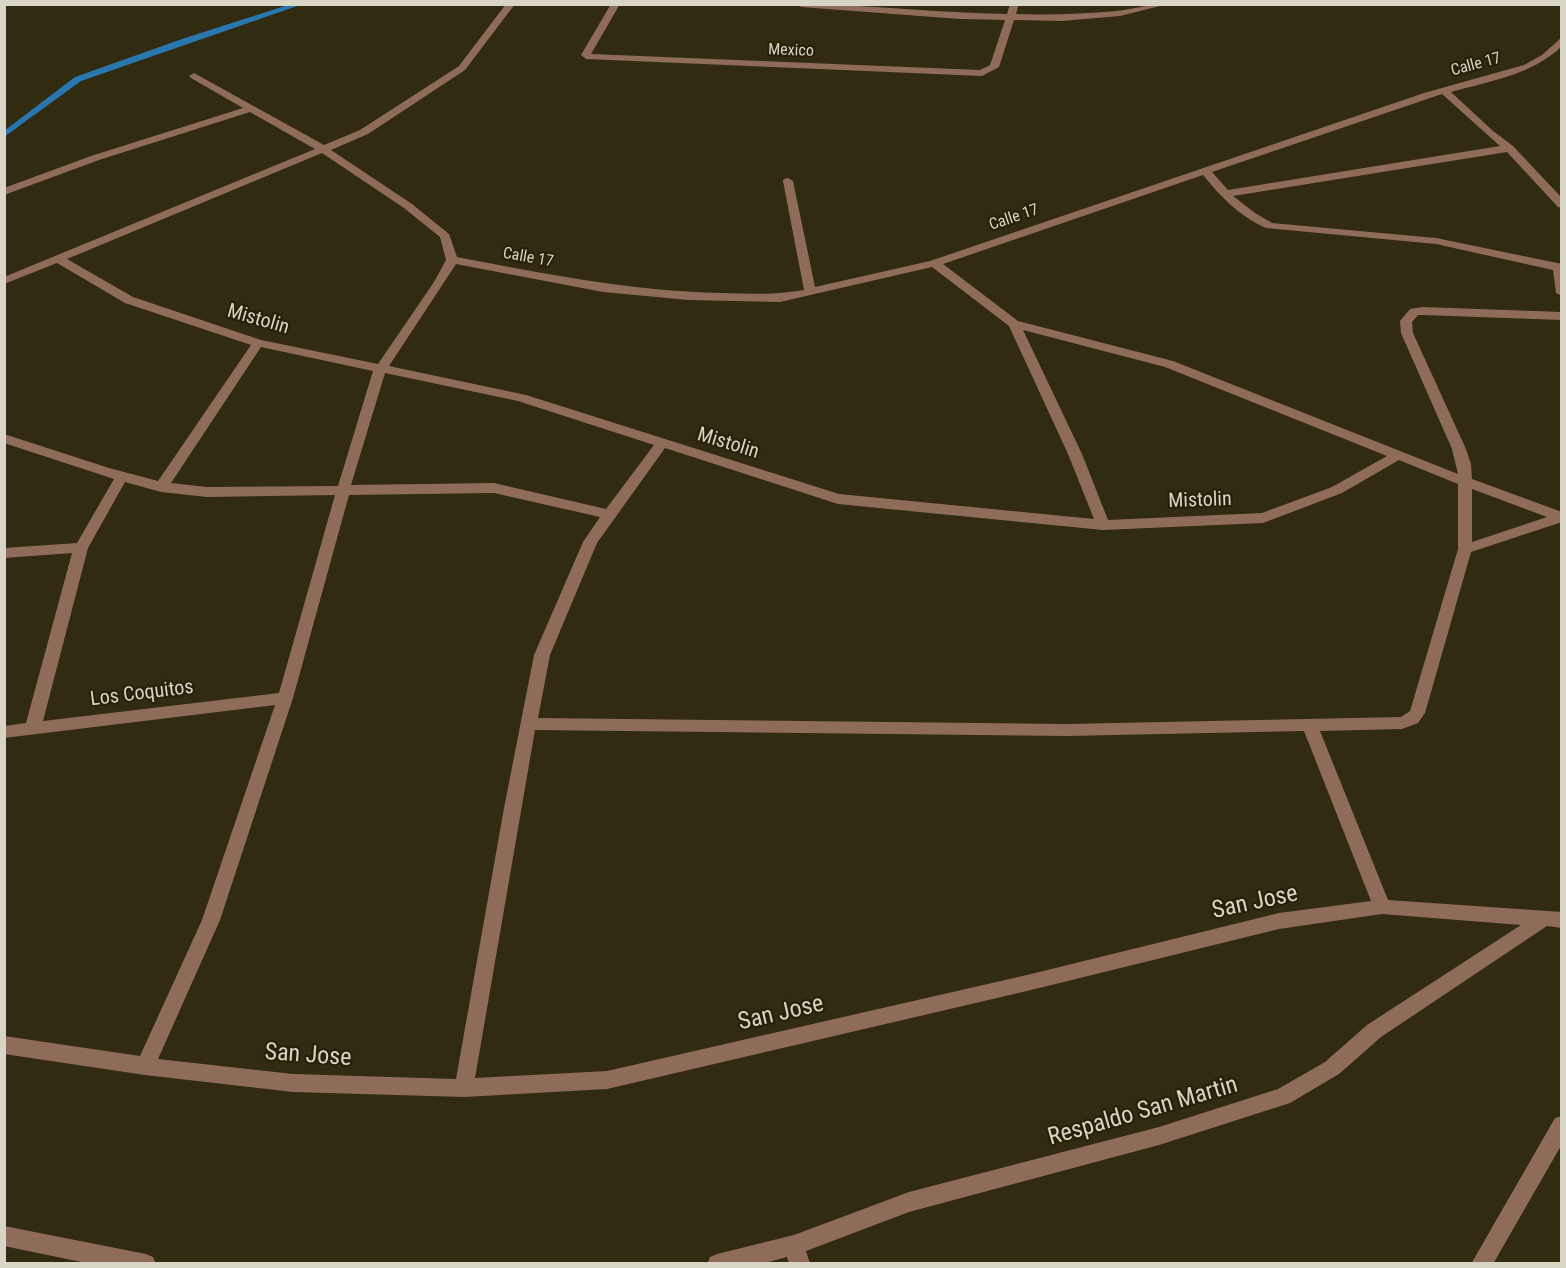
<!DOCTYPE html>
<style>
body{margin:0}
#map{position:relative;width:1566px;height:1268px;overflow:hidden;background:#312b11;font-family:"Roboto Condensed",sans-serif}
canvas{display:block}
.frame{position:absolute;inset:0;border:6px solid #d9d5c6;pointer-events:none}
</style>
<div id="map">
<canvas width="1566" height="1268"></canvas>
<div class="frame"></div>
</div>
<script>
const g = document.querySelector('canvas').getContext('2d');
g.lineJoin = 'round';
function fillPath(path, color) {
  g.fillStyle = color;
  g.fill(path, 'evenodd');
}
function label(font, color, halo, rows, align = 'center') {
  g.font = font + ' "Roboto Condensed",sans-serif';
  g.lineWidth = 4.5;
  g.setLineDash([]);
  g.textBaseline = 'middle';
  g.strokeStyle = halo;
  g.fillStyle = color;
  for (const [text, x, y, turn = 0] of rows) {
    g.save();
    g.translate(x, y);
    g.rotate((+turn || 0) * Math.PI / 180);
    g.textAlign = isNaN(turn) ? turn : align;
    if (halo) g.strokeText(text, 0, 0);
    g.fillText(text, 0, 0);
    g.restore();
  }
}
const stream = new Path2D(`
 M291 4H303L81 81 4 137V131L75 77 182 39Z`);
const minor = new Path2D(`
 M506 4H515L465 70 368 134 331 150 412 204 449 234 457 257C545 274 632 291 721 293 749 294 776 295 804 290L783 181 784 179 788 178 793 181 815 287 930 261 1424 93 1524 65 1542 55 1562 37V46C1532 75 1490 81 1451 92L1493 131 1513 146 1562 198V208L1558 207 1507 152 1233 196 1255 213 1272 223 1436 238 1562 264V296L1556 293 1553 270 1436 244 1266 228C1239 216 1221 197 1203 175L943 264 1018 321 1173 361 1458 474 1452 449 1401 333 1400 321 1410 309 1423 307 1562 312V320L1423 315H1418L1412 322 1413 333 1466 449 1471 464 1472 479 1562 512V522L1471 552 1425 713 1418 723 1402 729 1320 731 1388 900 1562 912V928L1547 926 1381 1037 1339 1074 1290 1103 1159 1145 909 1212 806 1251 810 1264H789L787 1257 761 1264H707L710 1257 717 1254 794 1235 909 1192 1159 1127 1278 1089 1325 1062 1367 1025 1521 925 1382 914 1279 929 1027 991 607 1089 464 1097 293 1092 145 1075 4 1054V1036L140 1056 202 920 275 705 4 738V726L26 723 72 553 4 558V548L77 543 114 479 4 443V434L109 468 158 481 251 345 125 303 57 263 4 284V277L315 149 250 112 99 160 4 195V188L91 156 243 108 191 78 189 76 194 73 324 145 360 130 459 66ZM1442 94 1500 146 1228 190 1212 172ZM322 153 404 208 440 237 446 260 434 282 378 364 261 340 133 297 67 259ZM456 264 603 292 688 300 780 302 932 267 1009 326 1068 454 1094 519 839 494 526 395 389 366ZM1023 330 1165 367 1387 456 1332 487 1262 513 1108 520 1082 454ZM261 347 373 371 338 486 207 487 171 483ZM385 373 518 401 654 445 606 509 494 483 351 485ZM665 448 838 504 1103 530 1263 523 1342 493 1399 460 1458 484V549L1410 711 1401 717 1067 724 538 718 550 655 597 543ZM125 482 161 492 207 497 335 495 279 693 43 721 88 548ZM1472 489 1547 517 1472 542ZM494 493 600 517 583 542 534 655 504 808 456 1079 293 1074 158 1059 220 920 293 698 349 495ZM535 730 1067 736 1304 731 1371 901 1279 913 1027 975 607 1071 475 1078Z
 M611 4H620L591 54 980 70 990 65 1005 20 960 19 801 7 797 4C867 4 937 13 1007 14L1010 4H1019L1016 14C1050 15 1083 14 1116 11 1134 9 1150 4 1168 4L1120 16 1061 21 1014 20 999 67 982 76 586 59 581 55Z
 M1562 1116V1144L1493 1264H1471L1555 1118Z
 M4 1226 146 1254 153 1257 156 1264H91L4 1246Z`);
const farStreetnames = [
 ["Mexico",791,51,2],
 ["Calle 17",1476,65,-15],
 ["Calle 17",1014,218,-19],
 ["Calle 17",528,258,10]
];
const streetNames = [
 ["Mistolin",258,320,16],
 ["Mistolin",728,444,17],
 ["Mistolin",1200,501,-2],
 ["Los Coquitos",142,694,-7]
];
const nearStreetnames = [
 ["San Jose",1255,903,-12],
 ["San Jose",781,1014,-13],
 ["San Jose",308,1056,4],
 ["Respaldo San Martin",1143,1112,-16]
];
fillPath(stream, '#2878af');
fillPath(minor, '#8e6c59');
label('16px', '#d9d5c6', '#272107', farStreetnames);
label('20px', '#d9d5c6', '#272107', streetNames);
label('24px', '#d9d5c6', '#272107', nearStreetnames);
</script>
